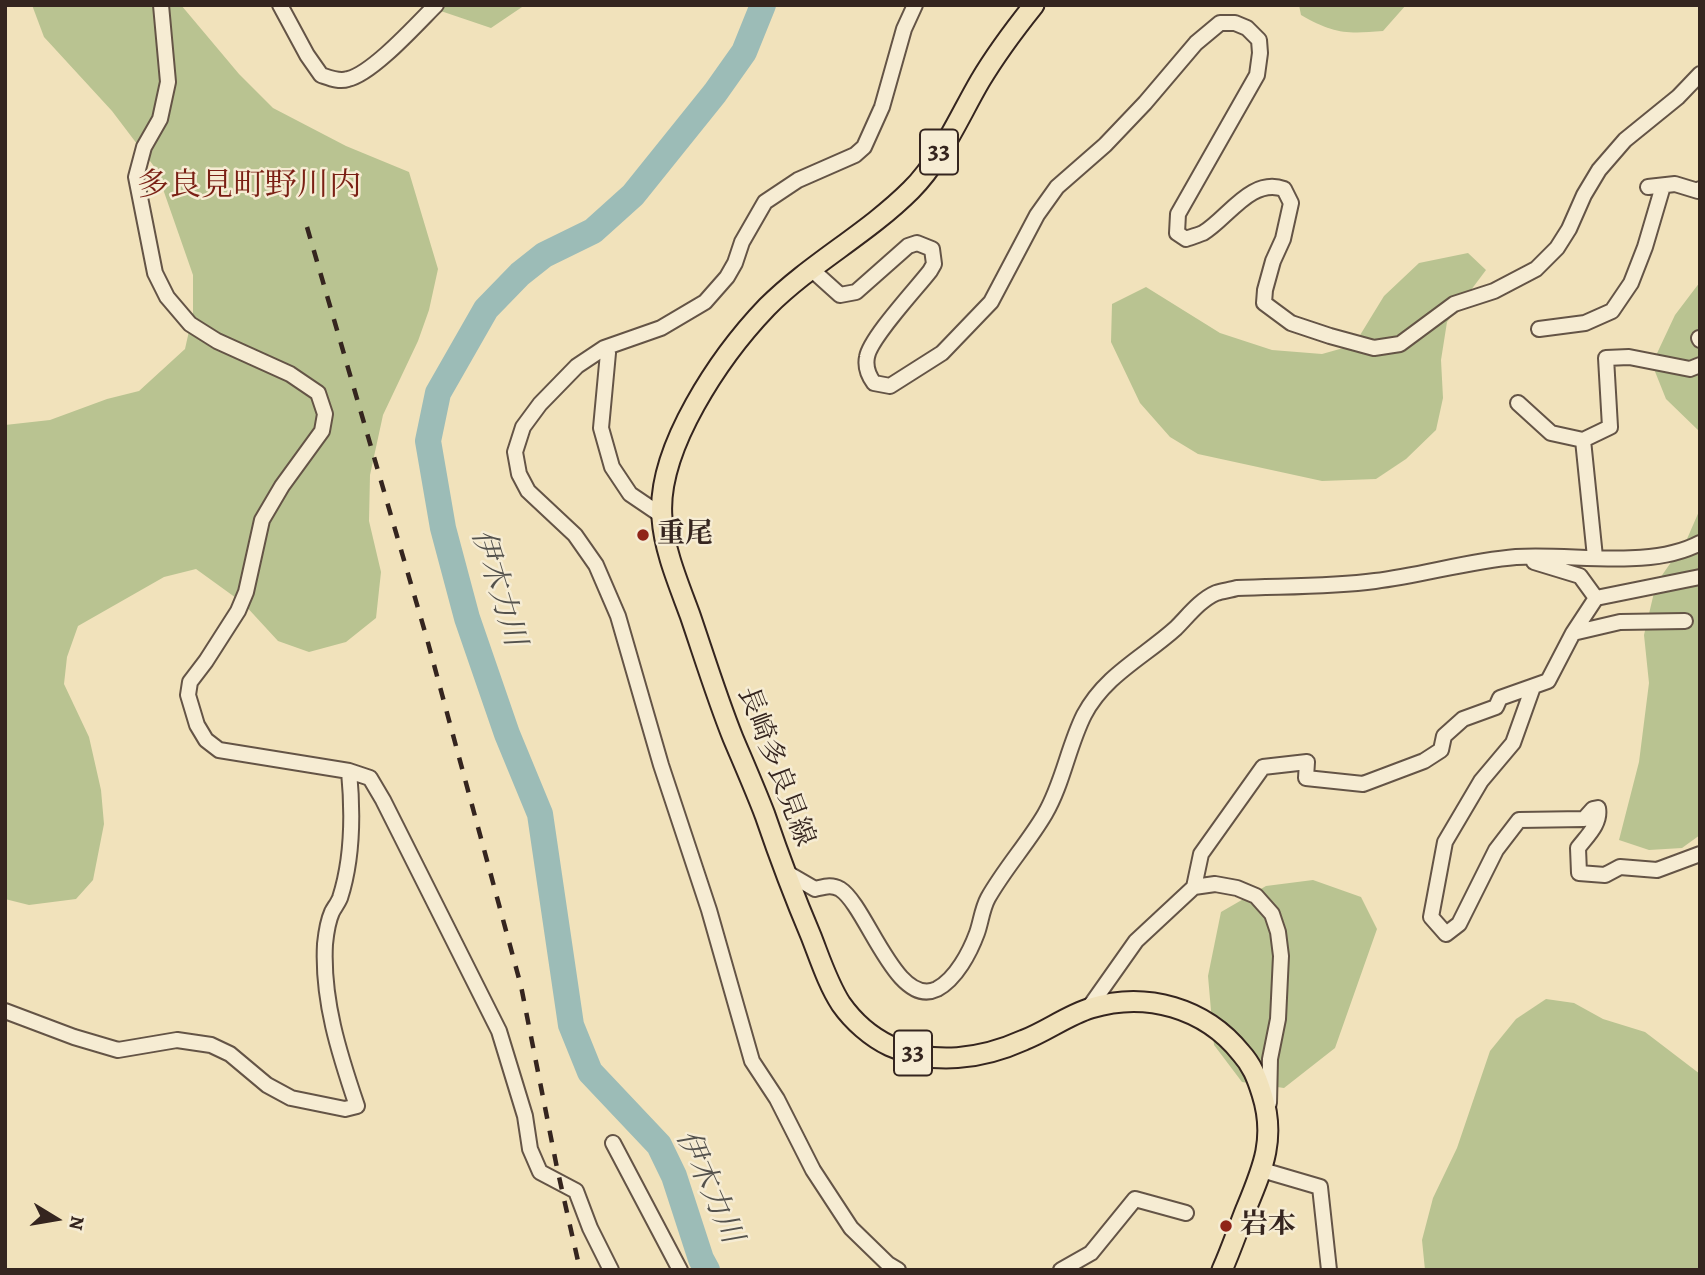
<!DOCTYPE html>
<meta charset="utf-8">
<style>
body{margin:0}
#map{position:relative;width:1705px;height:1275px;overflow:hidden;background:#f1e2bb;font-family:Alegreya,serif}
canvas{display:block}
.frame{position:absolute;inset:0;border:7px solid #35251f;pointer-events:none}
.north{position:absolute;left:21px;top:1184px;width:70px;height:70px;-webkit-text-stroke:5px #f6ecd3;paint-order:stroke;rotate:101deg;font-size:19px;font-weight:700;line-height:28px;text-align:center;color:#35251f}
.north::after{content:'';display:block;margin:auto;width:24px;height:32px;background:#35251f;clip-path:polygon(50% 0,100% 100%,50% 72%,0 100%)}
</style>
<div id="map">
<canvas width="1705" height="1275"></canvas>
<div class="frame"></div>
<div class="north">N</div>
</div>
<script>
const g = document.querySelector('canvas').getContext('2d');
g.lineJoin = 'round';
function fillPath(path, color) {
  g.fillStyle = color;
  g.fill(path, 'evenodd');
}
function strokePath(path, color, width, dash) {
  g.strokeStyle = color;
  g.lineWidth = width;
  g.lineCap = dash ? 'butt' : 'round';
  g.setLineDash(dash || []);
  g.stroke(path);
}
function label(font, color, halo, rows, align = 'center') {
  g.font = font + ' Alegreya,"Noto Serif JP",serif';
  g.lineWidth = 5;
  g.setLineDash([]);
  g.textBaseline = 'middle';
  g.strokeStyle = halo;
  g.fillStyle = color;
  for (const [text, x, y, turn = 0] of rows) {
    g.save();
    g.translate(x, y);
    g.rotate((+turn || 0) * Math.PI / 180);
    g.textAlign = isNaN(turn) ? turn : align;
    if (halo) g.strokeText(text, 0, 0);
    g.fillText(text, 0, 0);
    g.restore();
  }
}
const green = new Path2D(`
 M32 5H181L239 74 273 108 346 146 409 172 438 269 429 310 418 341 383 415 370 475 369 521 381 572 376 618 346 642 309 652 278 641 243 603 196 569 164 577 78 626 67 657 64 684 89 737 101 790 104 824 93 880 76 899 29 905 5 899V425L50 420 107 399 139 391 185 349 193 313V275L156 169 112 111 44 37Z
 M423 5H525L491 28Z
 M1299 5H1406L1383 31C1347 34 1334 34 1301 15Z
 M1468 253 1486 270 1447 322 1441 360 1443 398 1436 430 1406 459 1376 479 1322 481 1198 454 1170 437 1140 403 1111 342 1112 304 1146 287 1220 333 1272 350 1322 354 1354 345 1384 296 1419 263Z
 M1700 282V432L1666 399 1652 364 1675 315Z
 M1700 509V835L1682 848 1649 850 1619 840 1639 762 1649 683 1644 635 1656 584 1687 539Z
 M1313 880 1361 897 1377 929 1335 1048 1284 1088 1242 1082 1214 1045 1208 976 1221 912 1266 886Z
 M1546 999 1574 1003 1603 1019 1645 1032 1700 1074V1270H1425L1422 1240 1433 1198 1457 1148 1490 1051 1516 1019Z`);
const river = new Path2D(`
 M707 1270 701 1259 674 1176 659 1145 590 1072 571 1025 540 814 507 734 467 618 443 528 428 441 438 393 486 309 520 274 544 255 593 231 633 195 715 93 744 52 763 5`);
const minor = new Path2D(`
 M161 5 168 82 160 119 144 147 136 177 155 273 167 297 190 324 217 341 290 374 318 393 325 414 322 431 282 486 262 520 246 592 238 611 206 661 190 682 188 695 197 725 206 740 219 750 349 771 370 778 383 800 499 1031 525 1116 530 1149 540 1172 576 1191 590 1228 611 1270
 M280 5 307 55 321 75C330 78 339 82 348 79 372 74 417 24 436 5
 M1648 187 1675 184 1698 191 1700 189
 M810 268 840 295 856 292 908 246 917 243 932 249 934 264 930 271C917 288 870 338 867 357 865 367 868 375 874 383L890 386 942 353 991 302 1037 215 1057 187 1105 145 1145 103 1196 43 1220 23H1235L1247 28 1259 40 1260 53 1257 75 1178 214 1177 233 1186 239C1191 237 1198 235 1203 233 1228 218 1251 177 1284 189L1291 203 1283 239 1273 261 1265 290 1264 303 1291 323 1330 336 1374 348 1400 344 1454 304 1494 291 1536 269 1557 248 1569 229 1584 195 1599 170 1625 140 1678 97 1700 74
 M1539 329 1585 323 1612 311 1631 283 1645 247 1663 186
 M1699 338 1700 340
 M604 348 608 353 601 428 612 467 630 494 661 515
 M1518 403 1551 433 1583 440 1610 427 1606 358 1629 357 1690 369 1700 365
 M1583 440 1595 557
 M1596 598 1700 577
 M1573 633 1620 622 1685 621
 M1533 687 1513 743 1481 781 1445 842 1431 917 1446 934 1459 924 1496 850 1519 820 1584 819 1593 809 1598 808C1601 824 1587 836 1578 848L1579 873 1605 875 1620 867 1657 870 1700 854
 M784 871 815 889C824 887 831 884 840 889 867 906 896 1009 937 989 956 979 970 952 977 933 981 922 982 909 988 898 1005 868 1028 843 1045 814 1063 783 1068 747 1084 715 1105 675 1144 657 1176 628 1188 616 1200 600 1216 593 1222 591 1230 590 1237 588 1282 586 1330 587 1375 581 1423 575 1468 561 1516 557 1573 553 1649 570 1700 543
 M1194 887 1201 854 1263 767 1307 762 1306 778 1363 784 1424 761 1441 750 1444 736 1463 719 1496 707 1500 698 1548 681 1573 633 1596 598 1580 576 1534 562
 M1088 1009 1136 941 1194 887 1215 884 1237 888 1256 896 1272 914 1278 932 1281 956 1278 1019 1270 1059 1269 1103
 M5 1011 74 1037 118 1050 177 1040 211 1045 230 1054 267 1085 291 1098 345 1109 357 1106C339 1053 322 1000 325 944 326 934 328 921 332 912 334 908 338 903 340 898 353 858 353 813 349 771
 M613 1143 680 1270
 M1262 1170 1320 1187 1329 1270
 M898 1270 888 1264 851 1228 813 1170 777 1099 752 1061 709 910 661 765 618 616 596 565 575 535 528 491 519 474 515 452 523 427 540 404 577 366 604 348 661 328 705 302 727 277 735 263 742 242 765 202 798 180 855 155 864 147 882 107 904 29 915 5
 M1061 1270 1091 1253 1135 1199 1186 1213`);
const major = new Path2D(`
 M1034 5C1014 30 996 54 980 81 959 117 941 160 911 190 867 234 811 263 767 307 721 355 656 449 662 518 664 550 679 585 690 615 704 656 717 698 733 738 744 764 755 789 765 815 779 856 794 896 811 936 820 959 828 984 841 1004 853 1021 871 1037 890 1046 933 1066 982 1059 1024 1040 1047 1031 1068 1015 1091 1008 1146 991 1205 1008 1241 1053 1252 1065 1257 1078 1262 1094 1276 1138 1263 1168 1246 1209 1238 1229 1231 1250 1222 1270`);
const rail = new Path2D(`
 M307 227 427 639 521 986 557 1168 580 1270`);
const markers = [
 [643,535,7,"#8f2418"],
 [1226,1226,7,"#8f2418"]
];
const shields = [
 [939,152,38],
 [913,1053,38]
];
const shieldNames = [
 ["33",939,152],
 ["33",913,1053]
];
const poiNames = [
 ["重尾",657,535],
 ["岩本",1240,1226]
];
const streetNames = [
 ["長崎多良見線",775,767,69]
];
const waterNames = [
 ["伊木力川",497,588,73],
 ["伊木力川",708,1187,66]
];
const quarterNames = [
 ["多良見町野川内",249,187]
];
fillPath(green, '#b9c391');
strokePath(river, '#9cbcb7', 26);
strokePath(minor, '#645446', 18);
strokePath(major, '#35251f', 23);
strokePath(minor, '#f6ecd3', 14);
strokePath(major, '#f1e2bb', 19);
strokePath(rail, '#35251f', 4.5, [12, 12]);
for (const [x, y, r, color] of markers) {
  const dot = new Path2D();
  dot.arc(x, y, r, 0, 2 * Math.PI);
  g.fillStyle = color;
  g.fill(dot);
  strokePath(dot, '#f6ecd3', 2.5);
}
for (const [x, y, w] of shields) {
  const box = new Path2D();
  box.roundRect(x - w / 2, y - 22.5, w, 45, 5);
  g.fillStyle = '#f6ecd3';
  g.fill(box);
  strokePath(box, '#35251f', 2);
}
label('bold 26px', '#35251f', null, shieldNames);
label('bold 28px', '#35251f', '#f6ecd3', poiNames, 'left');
label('28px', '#35251f', '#f6ecd3', streetNames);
label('italic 30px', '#54524d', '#f6ecd3', waterNames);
label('32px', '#7a1f14', '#f6ecd3', quarterNames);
</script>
